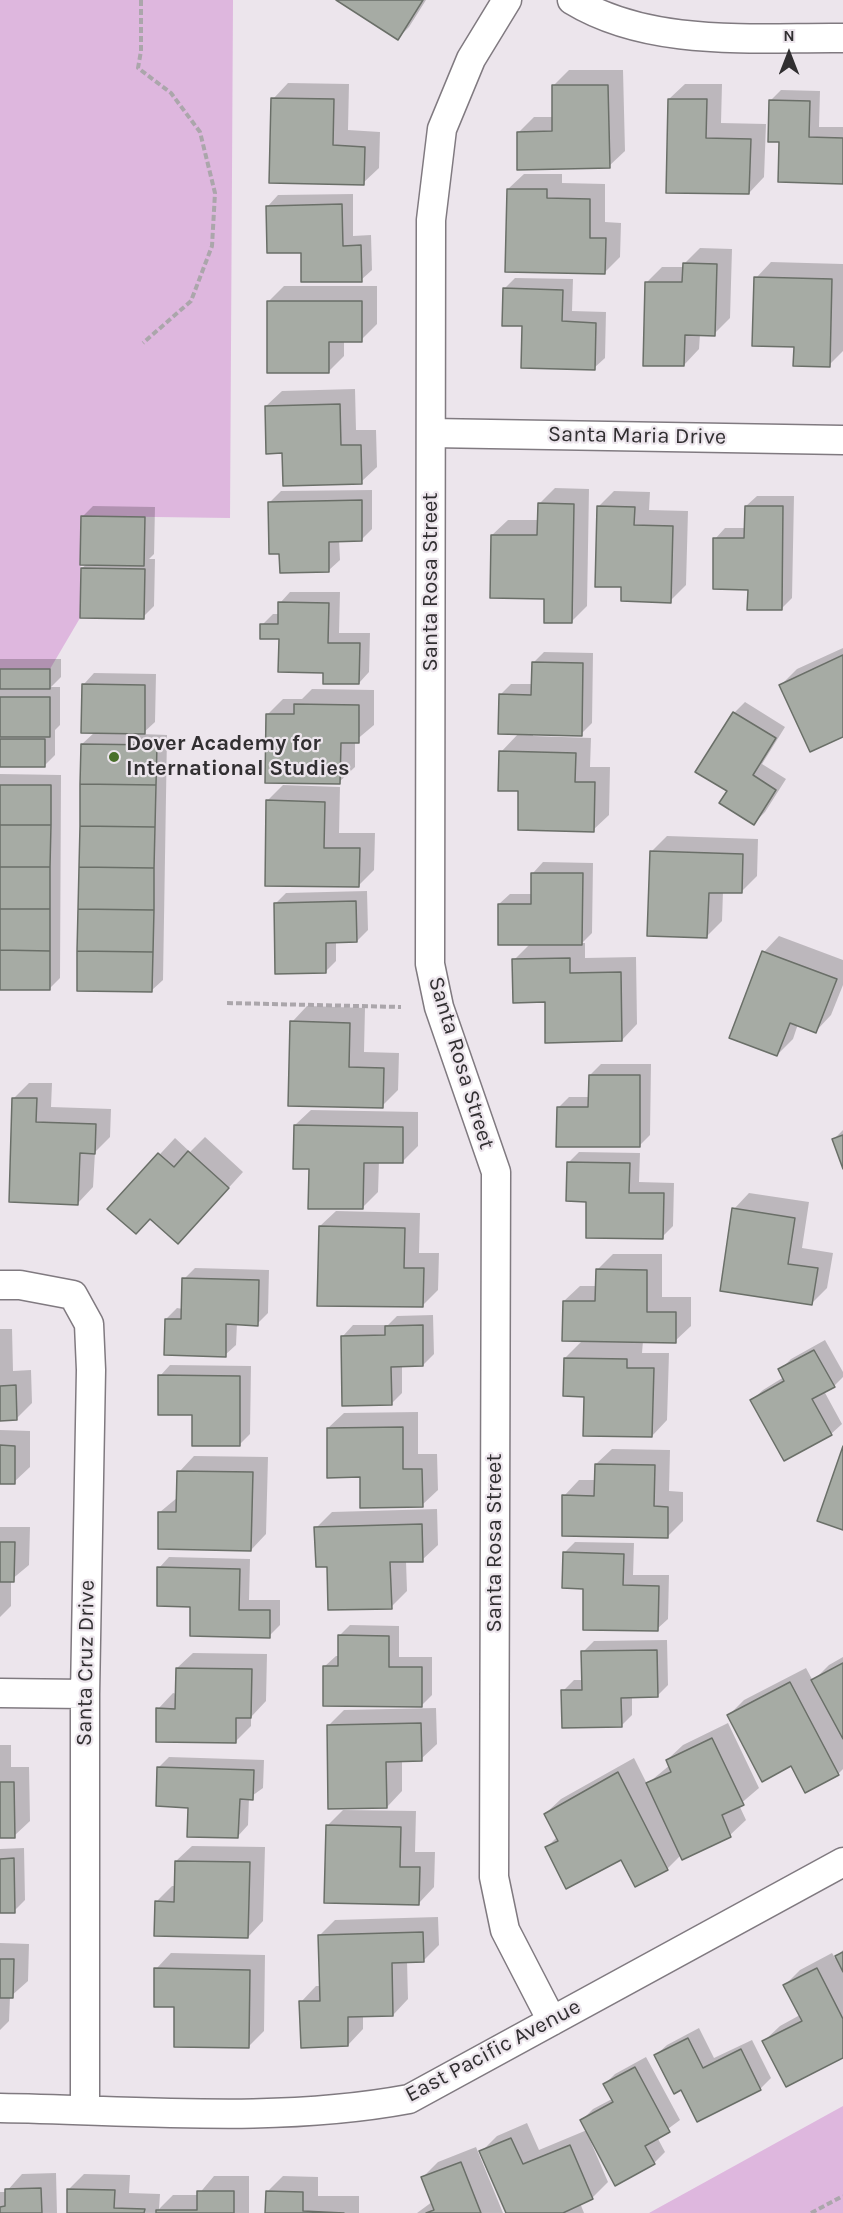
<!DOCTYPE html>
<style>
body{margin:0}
#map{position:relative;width:843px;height:2213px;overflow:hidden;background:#ece5ec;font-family:Karla,sans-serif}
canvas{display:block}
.north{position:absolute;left:759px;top:24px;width:60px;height:60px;-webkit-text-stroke:4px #ece5ec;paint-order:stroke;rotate:0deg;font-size:16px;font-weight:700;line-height:24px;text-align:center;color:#312f31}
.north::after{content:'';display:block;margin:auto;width:21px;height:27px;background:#312f31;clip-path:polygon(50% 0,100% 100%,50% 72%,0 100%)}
</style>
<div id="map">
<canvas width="843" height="2213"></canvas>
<div class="north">N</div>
</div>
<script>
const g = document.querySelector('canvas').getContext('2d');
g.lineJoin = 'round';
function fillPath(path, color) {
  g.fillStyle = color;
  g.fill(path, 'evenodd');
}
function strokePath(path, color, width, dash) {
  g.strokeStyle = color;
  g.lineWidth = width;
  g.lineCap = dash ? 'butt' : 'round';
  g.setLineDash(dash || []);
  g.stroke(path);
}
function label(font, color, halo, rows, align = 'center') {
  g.font = font + ' Karla,sans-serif';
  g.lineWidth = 4.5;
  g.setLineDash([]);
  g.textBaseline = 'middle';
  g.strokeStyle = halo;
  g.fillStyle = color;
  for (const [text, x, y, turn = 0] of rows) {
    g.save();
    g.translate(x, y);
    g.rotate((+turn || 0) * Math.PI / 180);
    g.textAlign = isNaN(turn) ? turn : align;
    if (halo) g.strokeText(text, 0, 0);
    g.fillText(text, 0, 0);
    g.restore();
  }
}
const green = new Path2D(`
 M0 0H233L230 518 81 516 80 618 50 669H0Z
 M843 2106V2213H649Z`);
const shadow = new Path2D(`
 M339 0H426L409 27 398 38Z
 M569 70H623L625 151 609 166 518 133 534 117H554L553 86Z
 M288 83 349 84 348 130 380 132 379 168 363 183 273 99Z
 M685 84H722L721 123 766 124 764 177 749 193 669 99Z
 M781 90 820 91 819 127H843V182L780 141 770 101Z
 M524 174H562V183L605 184V222L621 223 620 257 604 273 508 189Z
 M353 194V236L371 235 372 270 361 280 302 251 268 206 278 195Z
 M700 248 732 249 730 318 714 334H700L699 349 684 365 647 282 662 267H684V264Z
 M771 262 843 264V351L829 365 795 346 756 278Z
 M515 278 573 279 572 311 606 312 605 358 594 368 524 324 505 288Z
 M284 286H377V324L361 340H344V356L329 371 268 302Z
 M355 389 356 430H376L377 467 361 482 283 452 266 406 282 391Z
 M555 488 589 489 587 606 571 622 546 598 492 535 508 520H539V504Z
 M372 490V529L361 540H339L340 560 329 570 281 552 270 502 281 491Z
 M614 491 650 492 649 510 688 511 686 585 670 601 623 586 599 506Z
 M757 496H794L792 598 781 609 749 588 715 539 725 528H746V506Z
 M93 506 155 507 154 554 149 559H155L154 606 143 617 82 568 87 564 82 517Z
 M290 592H340L339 633H370L369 672 359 683 325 671 262 625 273 614H279L280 603Z
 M843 648V735L781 685 797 669Z
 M544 652 593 653 592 723 581 734 533 733V736L591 738 590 767H610L609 815 593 830 520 790 501 752 519 733 500 695 511 684H533V663Z
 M0 659H61V677L51 687H60V725L55 730V755L44 766H0Z
 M94 673 156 674 155 722 142 734 167 735 163 980 152 990 82 744 95 732 84 684Z
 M312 689 374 690V725L355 741V767L339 782 267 715 283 699H302Z
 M745 702 785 727 762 764 786 779 765 812 754 823 729 791 734 713Z
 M0 774 61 775 60 978 49 989 0 988Z
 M283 785 340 787 339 833H375L374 870 359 885 267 801Z
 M667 836 758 839 757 876 741 892 723 891 722 921 706 937 651 852Z
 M543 862 593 863 592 933 582 943H585V958L636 957 637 1024 622 1040 546 1000 514 960 531 943 499 904 510 894H532L533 873Z
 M367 891 368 930 357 941 336 942V961L326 971 275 904 286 893Z
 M779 936 843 960V985L831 1015 816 1031 798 1024 793 1039 777 1055 764 952Z
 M307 1006 365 1008 364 1052 399 1053 398 1090 382 1106 292 1022Z
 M601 1064H651L650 1135 639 1146 558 1108 569 1097H590V1075Z
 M29 1083H52L51 1107 111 1109 110 1137 95 1152 93 1187 78 1203 14 1098Z
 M311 1110 418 1112V1146L402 1162 379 1161 378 1192 362 1208 311 1168 295 1125Z
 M843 1130V1164L834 1139Z
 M205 1137 243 1172 193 1227 109 1209 175 1138 190 1152Z
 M579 1152 640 1153 639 1182 674 1183 673 1226 662 1237 588 1200 568 1163Z
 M749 1193 809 1202 802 1248 833 1253 827 1288 812 1303 734 1209Z
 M336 1211 420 1213 419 1253H439L438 1290 422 1306 320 1226Z
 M613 1254H662V1297H691V1326L675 1341H643L642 1353H669L667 1420 652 1436 586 1395 565 1358 583 1340 564 1301 580 1286H597V1270Z
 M195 1268 269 1270 268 1313 257 1324 237 1323 236 1345 225 1355 166 1319 177 1308 183 1309 184 1279Z
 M433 1315 434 1354 423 1365H402V1393L391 1404 343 1336 353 1325H388L397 1316Z
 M0 1329H12L13 1371 31 1370 32 1403 16 1419H0Z
 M825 1340 843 1372V1377L834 1386 824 1391 842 1424 831 1434 752 1400 763 1390 784 1377 780 1370 791 1359Z
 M170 1365 251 1366 250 1434 239 1445 194 1414 160 1376Z
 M418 1412V1454H437L438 1490 422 1505 361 1476 328 1428 344 1413Z
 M0 1430 30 1431V1467L14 1482H0Z
 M612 1449 670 1450 669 1491 683 1492V1521L667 1537 564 1496 579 1480H596V1464Z
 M194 1456 268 1457 266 1534 251 1550 160 1512 178 1497 179 1472Z
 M437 1509 438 1545 422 1560 406 1561 407 1591 391 1607 329 1566 316 1528 332 1512Z
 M0 1527H30L29 1565 11 1580V1606L0 1617Z
 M575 1542 634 1543 633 1575H669L668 1619 657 1629 585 1588 564 1553Z
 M169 1557 250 1559 249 1600H280V1625L269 1636 192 1605 159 1568Z
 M350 1625 399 1626V1657H432V1695L421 1706 325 1666 336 1656H339V1636Z
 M667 1640 668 1685 657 1696H632V1715L621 1726 563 1691 574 1680H583V1652L594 1641Z
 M193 1653 267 1654 266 1701 251 1717V1726L235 1742 158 1709 173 1693 177 1694V1668Z
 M843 1657V1769L838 1774 792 1764 728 1716 744 1700 806 1668 813 1681 829 1665Z
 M436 1708 437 1744 421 1759 402 1760V1791L387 1807 328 1726 344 1710Z
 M728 1723 759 1788 739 1805 746 1820 730 1835 683 1858 681 1855 668 1868 636 1885 622 1858 546 1848 557 1837 545 1814 561 1799 634 1758 647 1784 670 1765 667 1760 683 1745Z
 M0 1745H11V1767H29L30 1821 14 1836H0Z
 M169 1757 264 1760 263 1788 249 1798 248 1825 238 1836 189 1806 158 1768Z
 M343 1810 416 1811 415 1852H435L434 1887 419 1903 327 1826Z
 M192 1846 265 1847 263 1921 248 1937 156 1902 172 1886H176V1861Z
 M24 1848 25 1900 14 1911 0 1912V1849Z
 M438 1917 439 1945 423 1961H407L408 1999 393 2015H363V2029L348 2045 301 2002 316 1986H321L319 1936 335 1920Z
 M0 1943 29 1944 28 1981 10 1997 9 2021 0 2030Z
 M843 1950V2057L764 2041 780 2026 800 2015 785 1985 800 1970 832 1953 835 1958Z
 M171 1953 265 1955 264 2031 248 2047 176 2006 156 1969Z
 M699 2028 714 2058 752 2040 771 2078 760 2089 682 2088 656 2055 667 2045Z
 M646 2057 680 2120 657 2137 665 2152 654 2163 589 2132 587 2133 608 2182 592 2198 580 2203 584 2213H507L481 2152 497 2136 527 2123 539 2150 587 2130 582 2120 593 2109 612 2099 605 2084 615 2074Z
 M476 2147 503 2213H417L432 2202 422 2178 438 2162Z
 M56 2173 57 2213H0V2192H6L22 2174Z
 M84 2174 130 2175 129 2193 160 2194 159 2209 173 2195H198L214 2176H249V2213H68L69 2189Z
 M283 2176 318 2177V2196H359V2213H267V2192Z`);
const building = new Path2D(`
 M336 0H423L398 40Z
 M552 85H608L610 168 517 170V132L552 131Z
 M271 98 334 99 333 145 365 147 364 185 269 183Z
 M668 99H707L706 138 751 139 749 194 666 193Z
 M769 100 810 101 809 137 843 138V184L778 182 779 142H768Z
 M507 189H547V198L590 199V238H606L605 274 505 272Z
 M342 204 343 246 361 245 362 282H301V253H267L266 206Z
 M683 263 717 264 715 336 685 335 684 366H643L645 282H682Z
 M754 277 832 279 830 367 793 366 794 347 752 346Z
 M503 288 563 290 562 321 596 323 595 370 521 368 522 326H502Z
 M267 301H362V342H329V373H267Z
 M340 404 341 445H361L362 484 283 486 282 453 266 454 265 406Z
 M362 500V541L329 542V572L280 573 279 554H269L268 502Z
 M538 503 574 504 572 623H544V599L490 598 491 535H537Z
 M597 506 635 507 634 525 673 526 671 603 621 601V587H595Z
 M745 506H783L782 610H747L748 590 713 589V538H744Z
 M81 516 145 517 144 566 80 565Z
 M81 568 145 569 144 619 80 618Z
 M278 602 329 603 328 643H360L359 684H323V673L278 672 279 639H260V624H278Z
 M843 655V737L810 752 779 685Z
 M532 662 583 663 582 736 498 734 499 694 531 695Z
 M0 669H50V689H0Z
 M82 684 145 685V734L81 733Z
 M0 697H50V737H0Z
 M294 704 359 705V743H341L340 784 265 783 266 714H294Z
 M733 712 776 738 753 775 776 790 754 825 719 803 727 791 695 772Z
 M0 739H45V767H0Z
 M81 744 157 745 156 785 80 784Z
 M499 751 576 753 575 782H595L594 832 518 830V791H498Z
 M80 784 156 785 155 827 80 826Z
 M0 785H51V825H0Z
 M266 800 325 802 324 848H360L359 887 265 886Z
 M0 825H51L50 867H0Z
 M80 826 155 827 154 868 79 867Z
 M650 851 743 854 742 893H709L707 938 647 936Z
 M0 867H50V909H0Z
 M79 867 154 868V910L78 909Z
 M531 873H583L582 945H498V904H531Z
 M356 901 357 942 326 943V973L275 974 274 903Z
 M0 909H50V951L0 950Z
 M78 909 154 910 153 952 77 951Z
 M0 950 50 951V990H0Z
 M77 951 153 952 152 992 77 991Z
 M762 951 837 979 816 1033 790 1023 777 1056 729 1038Z
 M570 958V973L621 972 622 1041 545 1043V1002L513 1003 512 959Z
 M290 1021 350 1023 349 1067 384 1068 383 1108 288 1106Z
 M589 1075H640V1147H556L557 1107H588Z
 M12 1098H37L36 1122 96 1124 95 1154 80 1153 78 1205 9 1202Z
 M294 1125 403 1127V1163H364L363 1209H308L309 1169H293Z
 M843 1135V1169L832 1139Z
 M188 1151 229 1188 178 1244 150 1219 136 1234 107 1209 158 1153 174 1167Z
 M567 1162 630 1163 629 1193H664L663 1239 586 1238V1202L566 1201Z
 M732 1208 795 1218 788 1264 818 1268 812 1305 720 1291Z
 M319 1226 405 1228 404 1268H424L423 1307 317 1306Z
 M596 1269 647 1270V1312H676V1343L562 1341 563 1301H595Z
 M182 1278 259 1280 258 1326 226 1324V1357L164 1355 165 1319H181Z
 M423 1325V1366L391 1367 392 1405 342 1406 341 1336 385 1335V1326Z
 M814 1350 835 1387 812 1399 832 1435 784 1461 750 1400 784 1381 778 1369Z
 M564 1358 627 1359V1368H654L652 1437 583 1436 584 1397 563 1396Z
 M158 1375 240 1376V1446H192V1415H158Z
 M16 1385 17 1420 0 1421V1386Z
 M403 1427V1469H422L423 1507 360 1508V1477L327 1478V1428Z
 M0 1445 15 1446V1484H0Z
 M843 1446V1530L817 1521Z
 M595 1464 655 1465 654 1506 668 1507V1538L562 1536V1495L594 1496Z
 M177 1471 253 1472 251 1551 158 1549V1512H176Z
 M422 1524 423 1562H390L392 1609 328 1610 327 1567H316L314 1527Z
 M0 1542H15L14 1582H0Z
 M563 1552 624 1554 623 1585 659 1586 658 1631 583 1630V1589L562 1588Z
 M157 1567 240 1569 239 1610H270V1638L190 1636V1607L157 1606Z
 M338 1635 389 1636V1667H422V1707L323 1706V1666H338Z
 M657 1650 658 1697 621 1698 622 1727 562 1728 561 1690H582L581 1651Z
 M843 1663V1739L811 1680Z
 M176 1668 252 1669 251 1718H236V1743L156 1742V1708L175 1709Z
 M790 1682 839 1775 805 1793 791 1766 762 1782 727 1715Z
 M421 1723 422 1761 386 1762 387 1808 328 1809 327 1725Z
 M712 1738 744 1805 722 1815 731 1837 682 1860 646 1783 671 1772 666 1760Z
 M157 1767 254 1770 253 1800 240 1799 238 1838 187 1837 188 1808 156 1806Z
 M618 1772 668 1870 635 1887 621 1860 566 1889 545 1847 558 1841 544 1814Z
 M0 1782H14L15 1838H0Z
 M326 1825 401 1827 400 1867H420L419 1905 324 1903Z
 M14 1858 15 1913H0V1859Z
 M175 1861 250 1862 248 1938 154 1936 155 1901 174 1902Z
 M423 1932 424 1962 392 1963 393 2016 348 2017V2046L301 2048 299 2001H320L318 1935Z
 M843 1952V1972L835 1956Z
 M0 1959H14L13 1998H0Z
 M154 1968 250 1970 249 2048 174 2047V2007H154Z
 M817 1968 843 2019V2058L786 2087 762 2041 802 2021 783 1985Z
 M688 2038 703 2068 741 2049 761 2090 697 2122 681 2090 674 2094 654 2055Z
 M635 2067 670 2132 645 2146 655 2164 615 2186 580 2120 613 2102 603 2084Z
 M511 2138 523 2164 570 2145 593 2199 563 2213H506L479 2151Z
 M461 2162 481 2213H426L434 2210 421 2177Z
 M41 2188 42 2213H0V2207L5 2206V2189Z
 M67 2189 115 2190 114 2208 145 2209 144 2213H67Z
 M197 2191H234V2213H156V2210H197Z
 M266 2191 303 2192V2211L344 2213H265Z`);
const path = new Path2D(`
 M141 0V51L138 68 171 93 200 132 215 193 212 246 191 301 143 343
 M227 1003 401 1007
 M811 2213 843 2196`);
const street = new Path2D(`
 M507 0 471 59 442 129 431 220 430 964 439 1007 496 1172 494 1877 505 1930 552 2021
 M572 0C651 48 754 37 843 38
 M432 433 843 440
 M0 1285H20L73 1295 89 1324 91 1370 85 1694V2109
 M0 1693 85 1694
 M0 2108C136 2110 275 2124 409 2099L843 1862`);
const markers = [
 [114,757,6,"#486f29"]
];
const streetNames = [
 ["Santa Maria Drive",637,436,1],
 ["Santa Rosa Street",431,582,-90],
 ["Santa Rosa Street",461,1063,73],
 ["Santa Rosa Street",495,1543,-90],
 ["Santa Cruz Drive",86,1663,-89],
 ["East Pacific Avenue",493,2051,-28]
];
const poiNames = [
 ["Dover Academy for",126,744],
 ["International Studies",126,769]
];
fillPath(green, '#deb7de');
fillPath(shadow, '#0003');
fillPath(building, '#a6aba4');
strokePath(building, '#6a6f68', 1.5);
strokePath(street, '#807a80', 31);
strokePath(path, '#aba6ab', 4, [6, 3]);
strokePath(street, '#fff', 28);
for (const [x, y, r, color] of markers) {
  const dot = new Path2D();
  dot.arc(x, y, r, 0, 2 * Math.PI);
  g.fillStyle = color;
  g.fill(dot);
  strokePath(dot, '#ece5ec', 2);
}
label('22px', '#312f31', '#ece5ec', streetNames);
label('bold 22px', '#312f31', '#ece5ec', poiNames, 'left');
</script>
